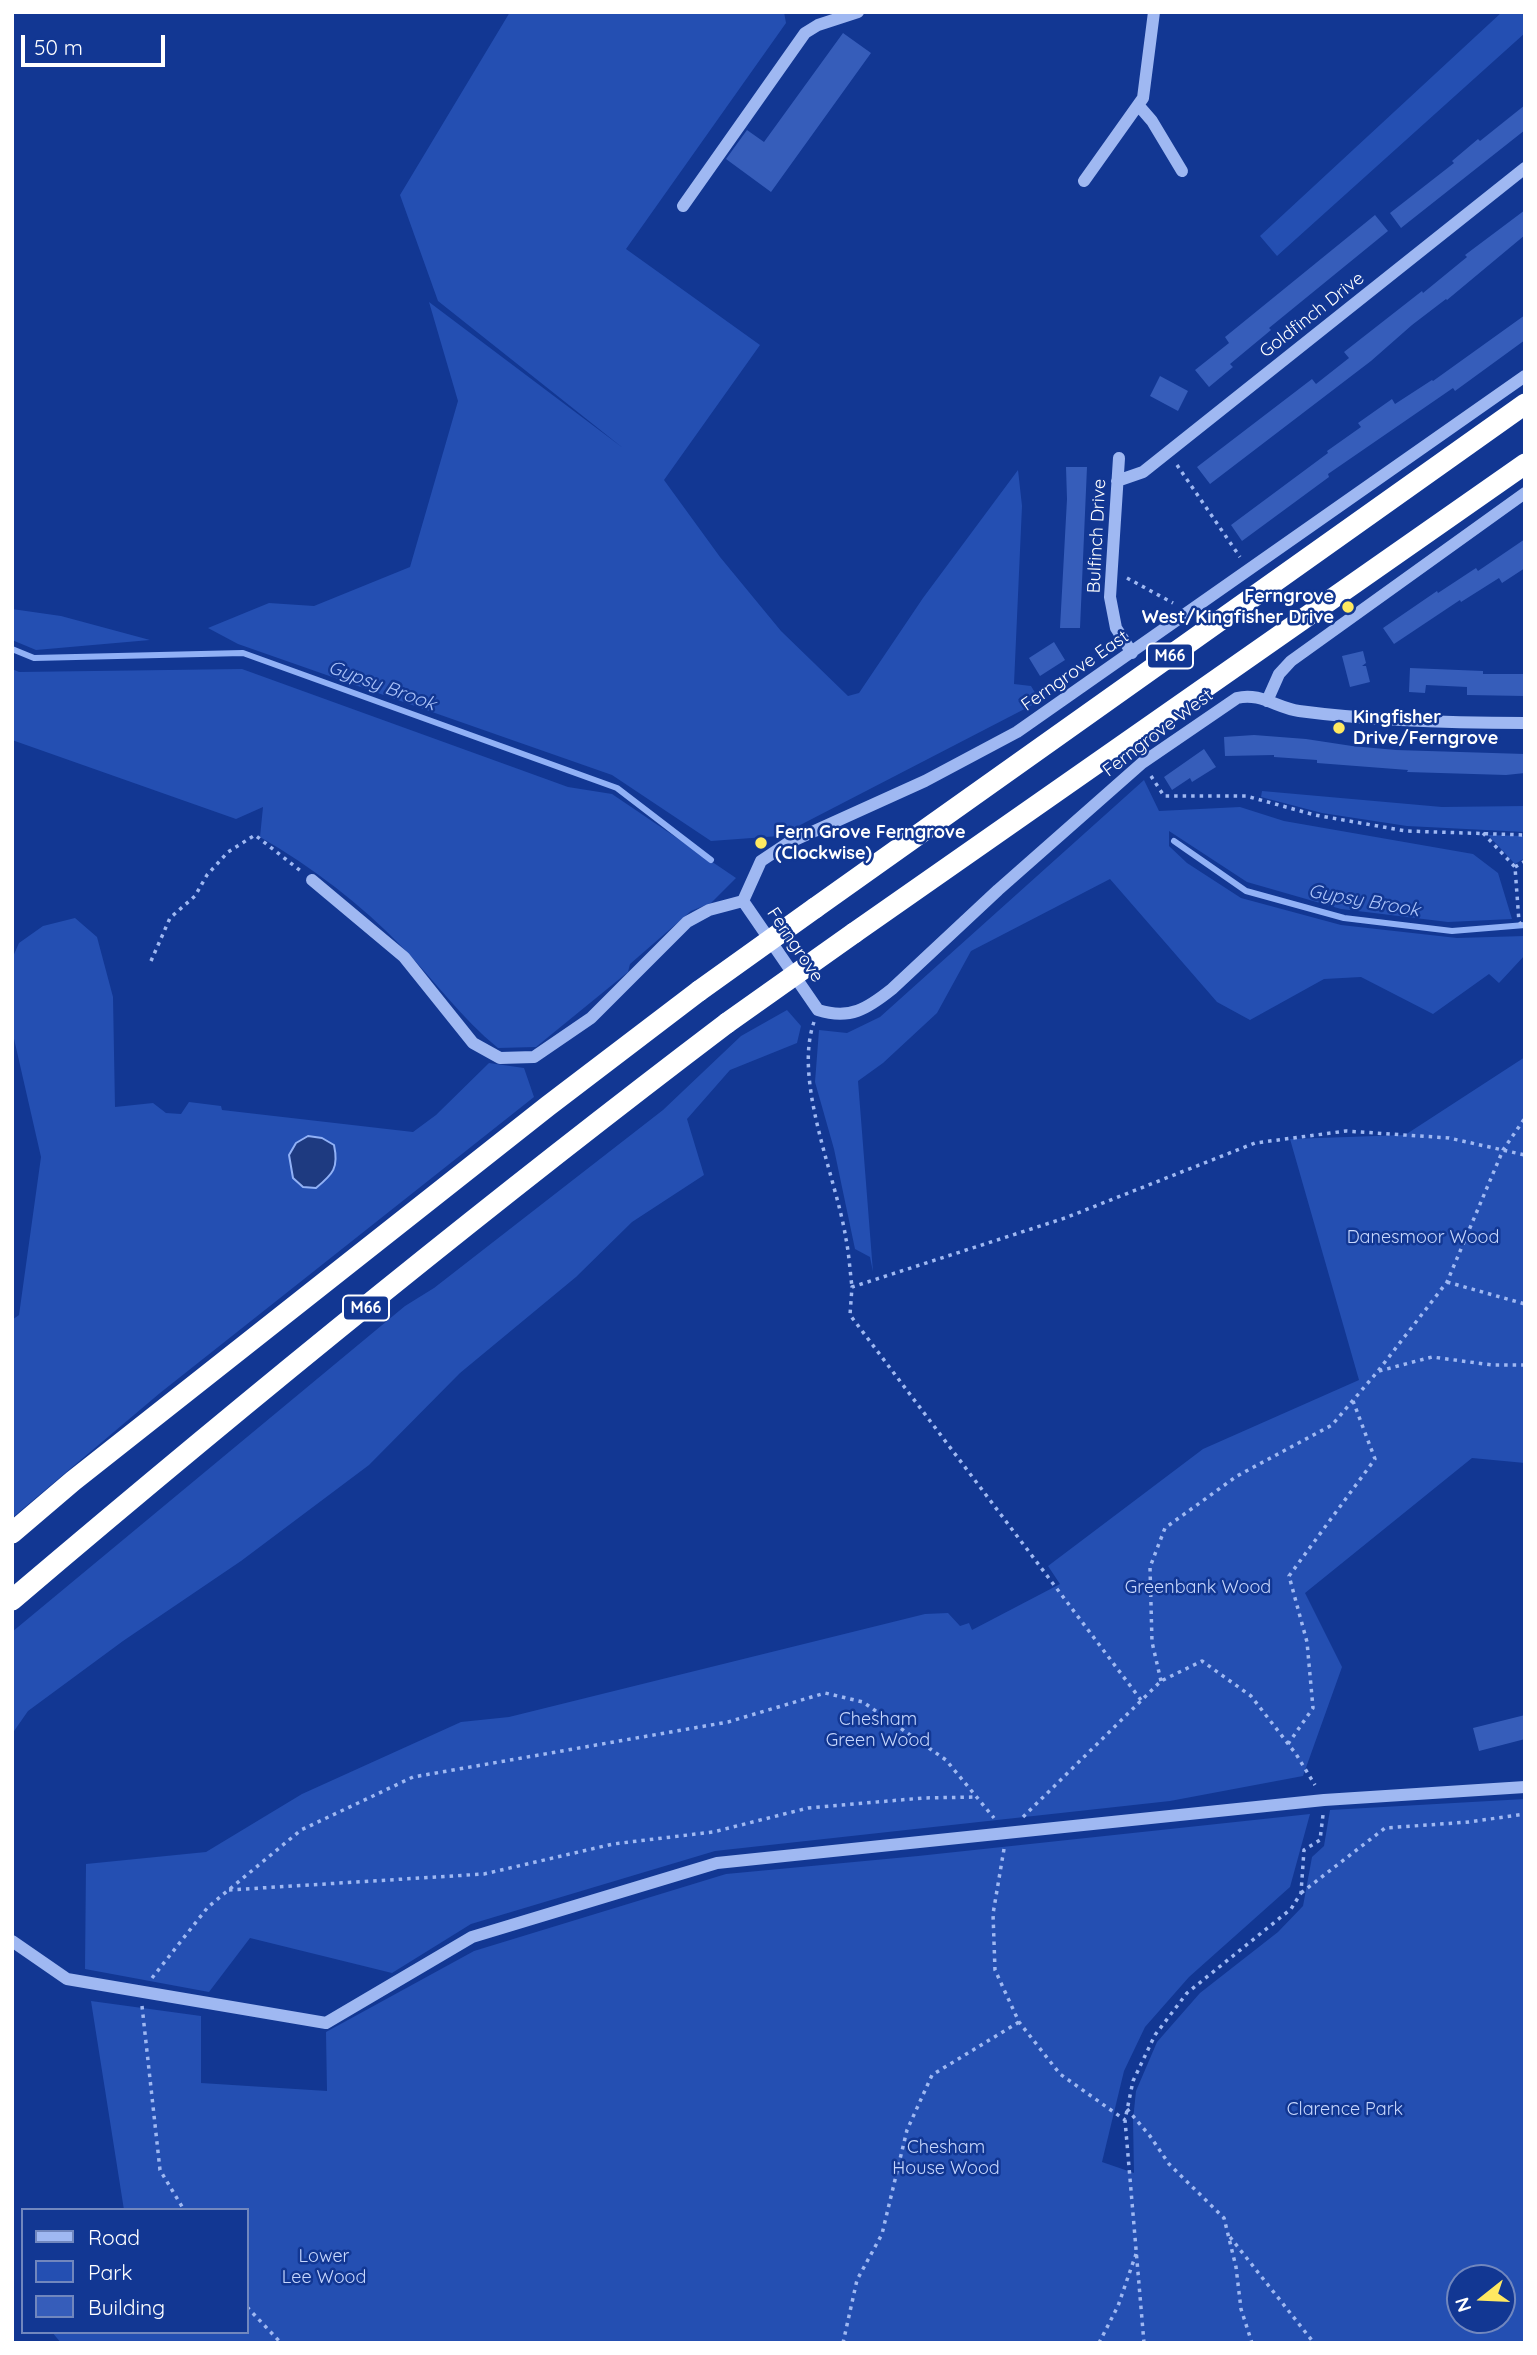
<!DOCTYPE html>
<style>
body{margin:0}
#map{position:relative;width:1537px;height:2355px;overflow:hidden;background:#123793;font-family:Quicksand,sans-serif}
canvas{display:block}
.frame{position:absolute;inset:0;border:14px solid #fff;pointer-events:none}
.legend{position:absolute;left:21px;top:2208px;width:228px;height:126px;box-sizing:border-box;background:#123793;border:2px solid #7187be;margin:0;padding:9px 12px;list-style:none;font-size:21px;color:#fff}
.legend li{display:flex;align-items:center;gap:14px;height:35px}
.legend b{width:35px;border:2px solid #7187be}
.north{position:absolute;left:1446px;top:2264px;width:70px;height:70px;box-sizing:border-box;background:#123793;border:2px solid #7187be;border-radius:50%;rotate:252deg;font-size:19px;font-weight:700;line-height:28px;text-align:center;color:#fff}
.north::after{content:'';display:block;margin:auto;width:24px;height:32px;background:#ffe961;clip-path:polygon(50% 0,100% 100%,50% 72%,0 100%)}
.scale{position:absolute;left:21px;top:35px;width:144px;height:32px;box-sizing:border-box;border:4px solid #fff;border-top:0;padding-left:9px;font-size:21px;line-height:24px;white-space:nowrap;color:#fff;-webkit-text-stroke:5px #123793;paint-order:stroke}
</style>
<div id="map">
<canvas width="1537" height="2355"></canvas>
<div class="frame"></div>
<ul class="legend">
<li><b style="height:9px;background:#9fb8f2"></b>Road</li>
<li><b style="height:19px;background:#244fb2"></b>Park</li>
<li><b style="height:19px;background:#365dba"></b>Building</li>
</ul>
<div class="north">N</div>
<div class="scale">50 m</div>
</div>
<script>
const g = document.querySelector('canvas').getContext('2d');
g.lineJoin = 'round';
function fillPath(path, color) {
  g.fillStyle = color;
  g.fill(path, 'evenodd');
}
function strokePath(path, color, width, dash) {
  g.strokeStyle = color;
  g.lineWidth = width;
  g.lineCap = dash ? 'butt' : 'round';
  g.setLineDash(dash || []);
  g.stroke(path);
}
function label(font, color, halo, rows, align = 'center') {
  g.font = font + ' Quicksand,sans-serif';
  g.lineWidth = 5;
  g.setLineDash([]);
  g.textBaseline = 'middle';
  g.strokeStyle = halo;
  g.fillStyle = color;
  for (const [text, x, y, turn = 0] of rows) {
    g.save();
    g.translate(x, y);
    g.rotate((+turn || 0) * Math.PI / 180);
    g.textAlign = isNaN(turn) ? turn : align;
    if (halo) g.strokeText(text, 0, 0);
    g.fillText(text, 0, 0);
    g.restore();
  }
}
const green = new Path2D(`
 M510 12H784L786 23 626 249 760 345 664 480 720 557 781 631 848 696 859 693 923 598 1018 470 1022 506 1014 684 1031 686 1040 701 779 836 711 841 612 775 238 644 208 628 269 603 314 606 410 567 458 401 429 302 623 448 438 301 400 195Z
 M1502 12H1525V33L1277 256 1260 236Z
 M12 609 61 616 150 640 36 650 12 640Z
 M12 669 19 672 242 669 568 787 612 794 736 878 711 903 691 911 630 964 628 972 536 1047 498 1048C462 1019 435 981 403 948 361 904 312 867 260 837L263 807 236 819 12 740Z
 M1144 780 1159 811 1240 807 1284 821 1473 854 1498 873 1512 919 1448 922 1341 909 1247 882 1169 831V846L1187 863 1241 898 1341 925 1457 938 1525 936V955L1499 983 1489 974 1433 1014 1361 977 1324 979 1250 1020 1217 1002 1110 879 971 951 937 1013 883 1063 858 1081 873 1272 870 1257 855 1249 834 1149 815 1082 819 1030 847 1033 880 1017Z
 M1262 791 1442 807 1525 806V832L1407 826 1322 813 1261 797Z
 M1488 835 1525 836V858L1515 864Z
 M75 918 97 937 113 997 115 1107 153 1103 166 1113 181 1114 189 1102 221 1106 222 1110 413 1132 436 1115 489 1063 524 1068 534 1097 160 1393 12 1518V1320L19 1315 41 1157 12 1030V959L19 943 43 926Z
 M787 1010 801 1026 797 1043 730 1070 687 1119 704 1175 632 1222 576 1277 460 1373 369 1465 241 1561 123 1641 28 1711 12 1734V1632L405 1306 434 1288 663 1110 741 1036Z
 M1525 1057V1463L1472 1458 1305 1593 1342 1667 1303 1776 1170 1801 715 1851 471 1924 392 1973 250 1938 209 1992 85 1969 86 1864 206 1852 302 1794 461 1722 509 1717 925 1614 948 1613 960 1626 969 1623 972 1630 1060 1584 1048 1566 1203 1449 1359 1380 1290 1139 1405 1135Z
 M1525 1799V2343H61L52 2332H247V2210H124L91 2001 201 2016V2083L327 2091 326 2032 474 1951 726 1874 918 1856 1310 1814 1290 1887 1189 1977 1145 2027 1124 2071 1102 2162 1134 2173 1133 2120 1136 2091 1157 2042 1200 1993 1278 1932 1303 1906 1312 1857 1324 1846 1330 1810ZM1460 2278H1502V2320H1460Z`);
const water = new Path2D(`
 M308 1136 322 1138 334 1145C339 1168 333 1174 316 1188L303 1187 293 1178 289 1155 296 1143Z`);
const stream = new Path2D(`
 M12 649 34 658 243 653 617 788 711 860
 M1174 841 1246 891 1344 918 1452 931 1525 925`);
const building = new Path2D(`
 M843 33 871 53 771 192 726 159 747 130 764 142Z
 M1525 105V130L1401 228 1390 213 1454 163 1452 161 1478 139 1480 141Z
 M1525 210V235L1447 300 1446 299 1412 325 1371 361 1210 484 1197 467 1312 379 1316 384 1349 358 1344 352 1422 291 1423 293 1467 257 1465 255Z
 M1375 215 1388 231 1269 328 1271 330 1230 364 1233 367 1209 387 1195 370 1229 343 1225 337Z
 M1525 315V340L1455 391 1453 388 1328 474 1329 477 1242 541 1231 525 1328 453 1327 451 1361 427 1358 423 1392 399 1395 404 1432 380 1433 381Z
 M1160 376 1188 391 1178 411 1150 396Z
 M1066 467H1087L1080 628H1060L1067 499Z
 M1525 539V568L1502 583 1499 578 1461 602 1460 600 1394 644 1383 628 1437 591 1438 593 1476 568 1478 571Z
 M1054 642 1065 660 1040 676 1029 658Z
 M1363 651 1366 663 1362 666H1366L1370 682 1350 687 1342 656Z
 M1410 668 1483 671V674H1525V696L1467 695V687L1426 685 1425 693 1409 692Z
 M1254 735 1306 739 1352 746 1396 750 1525 754V773L1506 775 1407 772 1408 770 1317 763V760L1274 757V755L1225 756 1224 737Z
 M1204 749 1216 767 1192 782 1190 778 1172 790 1164 777Z
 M1525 1715V1739L1479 1751 1473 1728Z`);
const path = new Path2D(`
 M1177 465 1240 557
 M1127 578 1173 603
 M1151 776 1164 796H1246L1315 815 1406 831 1525 835
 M1483 833 1515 867 1519 922 1525 928
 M1515 867 1525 861
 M151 961 170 918 195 896 207 875 228 852 255 835 302 872
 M814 1022C793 1082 836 1176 846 1239 849 1254 850 1271 852 1287
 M1447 1282 1525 1304
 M1379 1371 1432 1357 1492 1365H1525
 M1161 1681 1152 1642 1150 1567 1165 1528 1237 1476 1332 1425 1378 1371 1447 1282 1503 1150 1525 1118
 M1141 1700 850 1315 852 1287 1065 1218 1255 1143 1346 1131 1449 1138 1525 1155
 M1288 1744 1313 1708 1307 1642 1289 1576 1375 1459 1353 1401
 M1023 1817 1161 1681 1202 1661 1251 1696 1296 1754 1315 1785
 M1004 1849 993 1914 995 1970 1019 2022 1060 2074 1125 2120
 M229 1890 484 1874 613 1844 713 1832 808 1808 923 1798 977 1797
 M1301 1893 1385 1828 1469 1822 1525 1814
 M152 1978 208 1907 301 1830 413 1777 728 1722 825 1693 863 1702 946 1760 994 1818
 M142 2006 160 2170 184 2210
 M1127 2109 1150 2136 1169 2164 1224 2218 1236 2267 1241 2309 1252 2343
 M1230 2237 1314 2343
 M247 2307 281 2343
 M843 2343 857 2280 882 2234 907 2130 932 2075 1019 2022
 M1099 2343 1118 2306 1136 2254
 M1144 2343 1125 2120 1133 2081 1155 2035 1187 1993 1291 1909 1301 1893 1304 1850 1320 1840 1323 1815`);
const minor = new Path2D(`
 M1139 106 1152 121 1182 171
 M1084 181 1143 98 1154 12
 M683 206 805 33 818 25 858 12
 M1119 458 1110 597 1116 628 1132 653
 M1117 481 1143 472 1525 168
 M1267 701 1279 674 1291 661 1525 493
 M312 880 404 957 473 1043 500 1058 534 1057 591 1018 687 922 709 910 743 901
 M743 901 818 1010C850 1020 867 1009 892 989L998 890 1142 763 1237 698C1260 692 1277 708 1299 711 1374 721 1449 723 1525 723
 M743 901 761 861 788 843 925 781 1017 732 1525 376
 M12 1941 67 1979 326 2023 472 1937 717 1863 1324 1800 1525 1787`);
const highway = new Path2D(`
 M815 908 1525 404
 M854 933 1525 464
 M12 1533 73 1481 548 1106 699 991
 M12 1600C245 1402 483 1208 727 1023`);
const highwayBridge = new Path2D(`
 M699 991 815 908
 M727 1023 854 933`);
const markers = [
 [1348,607,7,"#ffe961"],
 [1339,728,7,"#ffe961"],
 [761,843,7,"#ffe961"]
];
const shields = [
 [1170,656,46],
 [366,1308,46]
];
const shieldNames = [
 ["M66",1170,656],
 ["M66",366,1308]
];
const streetNames = [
 ["Goldfinch Drive",1312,315,-38],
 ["Bulfinch Drive",1097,536,-87],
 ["Ferngrove East",1075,671,-35],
 ["Ferngrove West",1158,733,-37],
 ["Ferngrove",795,945,56]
];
const poiNames = [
 ["Ferngrove",1334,597,"right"],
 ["West/Kingfisher Drive",1334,618,"right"],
 ["Kingfisher",1353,718],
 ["Drive/Ferngrove",1353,739],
 ["Fern Grove Ferngrove",775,833],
 ["(Clockwise)",775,854]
];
const parkNames = [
 ["Danesmoor Wood",1423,1238],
 ["Greenbank Wood",1198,1588],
 ["Chesham",878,1720],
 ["Green Wood",878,1741],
 ["Clarence Park",1345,2110],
 ["Chesham",946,2148],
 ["House Wood",946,2169],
 ["Lower",324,2257],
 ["Lee Wood",324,2278]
];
const waterNames = [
 ["Gypsy Brook",382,686,20],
 ["Gypsy Brook",1364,901,10]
];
fillPath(green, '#244fb2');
fillPath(water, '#1e3a80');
strokePath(water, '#91b1f6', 2);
strokePath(stream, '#91b1f6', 6);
fillPath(building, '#365dba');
strokePath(path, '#9fb8f2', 3.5, [3.5, 5]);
strokePath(minor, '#9fb8f2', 12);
strokePath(highway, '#fff', 21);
strokePath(highwayBridge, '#fff', 21);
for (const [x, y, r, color] of markers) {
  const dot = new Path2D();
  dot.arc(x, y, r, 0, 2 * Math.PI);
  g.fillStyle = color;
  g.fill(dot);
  strokePath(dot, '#123793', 2.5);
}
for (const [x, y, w] of shields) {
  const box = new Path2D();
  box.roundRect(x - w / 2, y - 12.5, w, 25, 5);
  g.fillStyle = '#123793';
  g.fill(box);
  strokePath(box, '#fff', 2);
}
label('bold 16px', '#fff', null, shieldNames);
label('18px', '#fff', '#123793', streetNames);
label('bold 18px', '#fff', '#123793', poiNames, 'left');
label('18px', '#c7d7fd', '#123793', parkNames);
label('italic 19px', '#abc3f9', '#123793', waterNames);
</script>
